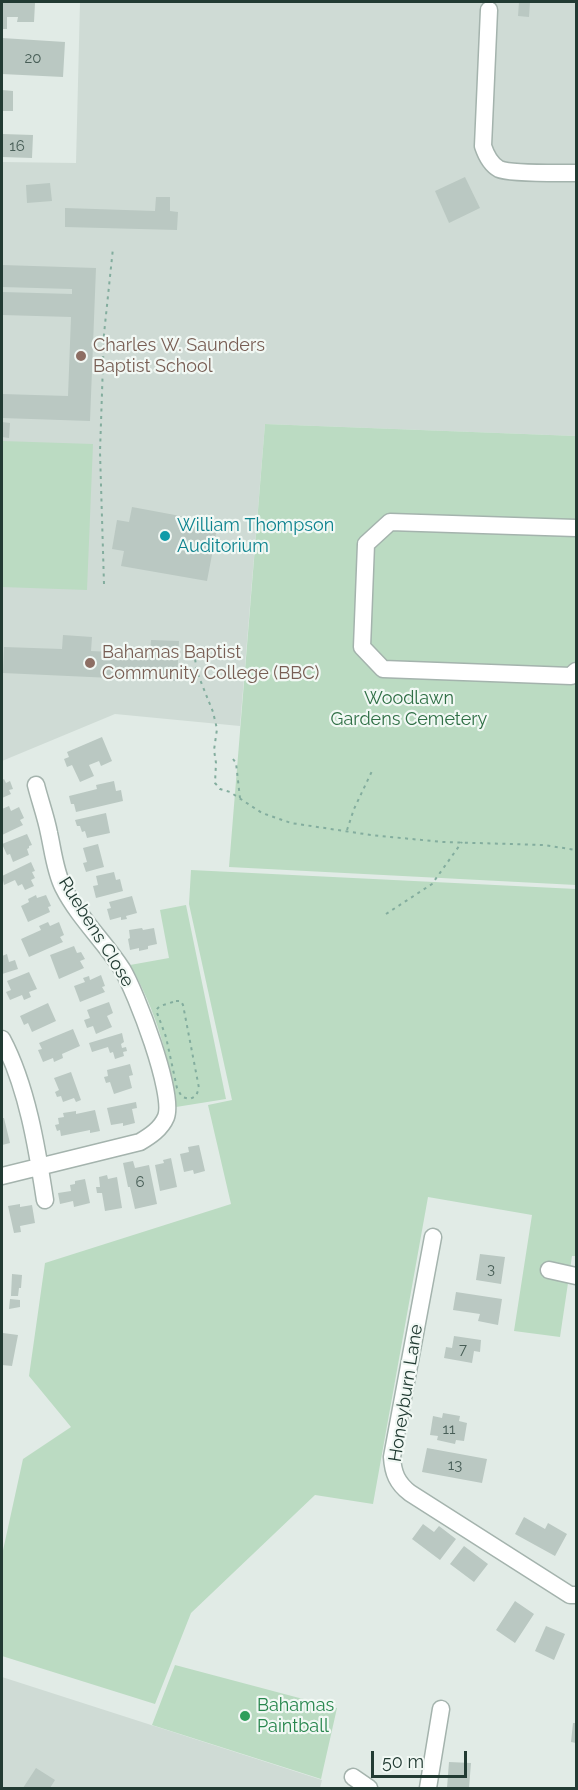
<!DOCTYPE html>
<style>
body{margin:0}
#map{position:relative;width:578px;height:1790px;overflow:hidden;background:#e1ebe6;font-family:Raleway,sans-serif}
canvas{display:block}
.frame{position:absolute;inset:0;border:3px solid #223b33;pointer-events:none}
.scale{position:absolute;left:371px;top:1751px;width:96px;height:27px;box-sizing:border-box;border:3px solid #223b33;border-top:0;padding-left:8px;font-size:18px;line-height:21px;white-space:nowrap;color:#223b33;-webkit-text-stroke:4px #f1f8f4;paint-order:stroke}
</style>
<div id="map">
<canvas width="578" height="1790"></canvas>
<div class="frame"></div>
<div class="scale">50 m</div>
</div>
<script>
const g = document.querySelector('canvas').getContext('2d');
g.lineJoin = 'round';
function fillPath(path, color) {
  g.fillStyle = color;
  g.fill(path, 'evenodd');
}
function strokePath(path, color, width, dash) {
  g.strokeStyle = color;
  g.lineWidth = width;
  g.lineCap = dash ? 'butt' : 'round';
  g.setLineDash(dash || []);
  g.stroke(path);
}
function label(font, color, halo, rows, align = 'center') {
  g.font = font + ' Raleway,sans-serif';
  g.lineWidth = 4.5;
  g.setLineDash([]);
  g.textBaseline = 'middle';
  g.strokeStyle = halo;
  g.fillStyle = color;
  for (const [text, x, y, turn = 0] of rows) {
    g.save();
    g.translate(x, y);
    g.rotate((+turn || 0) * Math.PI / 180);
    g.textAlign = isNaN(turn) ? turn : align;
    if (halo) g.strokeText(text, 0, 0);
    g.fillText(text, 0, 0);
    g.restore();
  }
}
const built = new Path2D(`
 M80 2H576V436L265 424 240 726 115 714 2 761V162L76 163Z
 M2 1677 322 1780 320 1788H2Z`);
const green = new Path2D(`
 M265 424 576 436V885L229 867Z
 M2 441 93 444 87 590 2 587Z
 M191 870 576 889V1256H572L560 1337 514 1331 532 1215 428 1197 373 1504 315 1495 191 1613 155 1704 2 1656V1555L23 1459 71 1427 29 1376 45 1263 231 1204 208 1105 232 1100 189 904Z
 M186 905 226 1099 176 1107C170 1059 155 1008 130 965L169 958 160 910Z
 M175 1665 337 1708 321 1779 152 1725Z`);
const building = new Path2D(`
 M2 2 35 3 34 22H17L18 17H7V29H2Z
 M519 2H530L529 17 518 16Z
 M2 38 65 42 63 77 2 74Z
 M2 90 13 91V111H2Z
 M2 134 33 135 32 158 2 157Z
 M465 177 480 208 449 223 435 191Z
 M50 183 52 201 27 203 26 185Z
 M156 197H170V211L178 212 177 230 65 227V208L155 211Z
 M2 265 96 268 90 421 2 418V394L68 396 71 317 2 315V292L72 294V289L2 287Z
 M2 422 10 423 9 438 2 437Z
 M132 507 218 523 207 581 121 566 124 551 112 549 117 520 129 522Z
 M63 635 92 637 91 651 150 654 151 640 179 641 177 681 3 673 4 647 62 649Z
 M102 737 112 761 101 766 99 761 89 765 94 776 80 782 72 765 67 767 64 759 69 757 67 752Z
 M4 779 6 783 10 781 13 789 9 790 11 794 2 798V780Z
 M114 781 116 791 121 790 123 801 76 812 74 804H71L69 796 97 789 96 785Z
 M9 806 11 811 19 807 24 818 20 820 23 825 2 835V809Z
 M106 813 110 833 87 838 85 831 82 832 80 826H77L75 820Z
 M27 834 32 845 29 846V848L27 849 29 855 13 862 10 854 7 855 2 844Z
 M98 844 104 867 86 872 83 863 87 862 83 848Z
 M31 862 35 871 32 872 35 878 31 880 34 886 25 890 22 884 18 886 15 880 4 885 2 876Z
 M114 872 116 880 120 879 123 891 96 898 93 886 98 885 96 876Z
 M36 895 37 898 46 895 51 906 48 907 50 912 28 922 21 906 29 902 28 899Z
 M132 896 137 913 126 916 127 919 121 920V917L110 920 107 909 111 908 109 902Z
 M48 922 50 926 59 922 64 935 60 937 63 942 29 957 21 939 41 930 39 926Z
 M142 928 143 930 154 928 157 944 148 946V949L139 951V948L130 950 128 939 130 938 129 930Z
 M74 946 77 953 81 952 85 959 80 961 84 968 59 979 50 955Z
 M7 954 9 962 15 960 18 969 2 974V956Z
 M29 972 37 989 29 992 31 997 24 1000 22 995 10 1000 6 992 11 990 7 981Z
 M101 975 105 986 102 987 105 992 80 1002 74 986 85 982 83 978 89 976 90 980Z
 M109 1002 113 1013 107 1016 112 1027 96 1034 93 1026 87 1028 84 1020 90 1018 87 1010Z
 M48 1003 56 1021 32 1032 28 1023 24 1025 20 1016Z
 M73 1029 80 1046 62 1054 63 1058 54 1062 53 1058 43 1062 38 1050 42 1049 39 1043Z
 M122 1033 124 1042 121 1044 122 1048 126 1047 127 1051 123 1052 124 1056 115 1059 113 1052 110 1053 108 1047 92 1052 89 1043Z
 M130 1064 133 1075 129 1076 132 1088 114 1094 110 1082 106 1083 104 1077 108 1076 107 1070Z
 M71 1072 81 1100 76 1102 74 1098 63 1102 61 1096 57 1097 55 1092 59 1090 54 1078Z
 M136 1102 137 1108 132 1109 135 1123 123 1126V1123L111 1125 107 1108Z
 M95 1110 100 1131 90 1133V1130L61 1136 60 1130 57 1131 55 1125 59 1124 58 1118 64 1117 63 1113 76 1111V1114Z
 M2 1118H4L10 1143 2 1145Z
 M199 1145 205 1171 194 1174 193 1170 184 1172 180 1154 189 1152 188 1147Z
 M171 1158 177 1187 160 1191 155 1165 164 1163 163 1160Z
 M133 1161 135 1168 149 1165 157 1204 135 1209 130 1187H128L123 1163Z
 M107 1175 108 1179 117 1177 122 1208 105 1211 102 1193H97L96 1187H100L99 1177Z
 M85 1179 90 1203 74 1207 73 1201 60 1204 58 1193 71 1191 70 1185 75 1184V1181Z
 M20 1204V1207L32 1205 35 1223 20 1226 21 1232 14 1233 8 1206Z
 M480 1254 505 1257 501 1284 476 1280Z
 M12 1274 22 1275 21 1288H19L18 1296H11Z
 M456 1292 502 1299 498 1325 478 1321 480 1314 453 1310Z
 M10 1299 20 1300V1307L9 1309Z
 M3 1333 18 1335 12 1366 2 1365Z
 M454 1336 481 1340 480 1352 474 1351 472 1363 444 1358 446 1347 452 1348Z
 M443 1413 460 1416 459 1421 467 1423 464 1441 456 1440 455 1444 437 1440 438 1436 430 1435 433 1416 442 1418Z
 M427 1448 487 1459 482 1483 422 1472Z
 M524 1517 545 1529 548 1523 567 1534 555 1556 515 1534Z
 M423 1524 434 1532 439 1526 456 1539 440 1560 412 1539Z
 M464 1546 488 1564 474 1582 450 1564Z
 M515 1601 534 1614 515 1643 496 1630Z
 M546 1626 565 1634 554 1660 535 1651Z
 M573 1723H576V1743L571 1742Z
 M449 1762 471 1763 469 1788H447Z
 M36 1768 55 1780 50 1788H23Z`);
const path = new Path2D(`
 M104 584 100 452 104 334 113 248
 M194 652 197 672 213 712 217 729 214 750 216 763 215 783 220 789 230 792 262 813 291 823 371 835 442 842 544 845 576 850
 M233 759 236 763 240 798
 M347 830 354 809 372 771
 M386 914 432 884 462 842
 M176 1001H181L183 1005 199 1088 196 1096 190 1099 182 1097 177 1088 166 1037 156 1010 160 1006Z`);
const minor = new Path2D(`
 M489 10 483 146C486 155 490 164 499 169 510 174 561 173 576 173
 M576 528 390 522 366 544 362 647 383 669 571 676 576 671
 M2 1039C27 1086 37 1148 45 1200
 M2 1176 140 1142C150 1136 161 1129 166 1117 175 1094 136 992 122 969 104 941 78 917 63 887 55 871 53 851 49 833 46 817 40 801 36 785
 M433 1237 392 1457C393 1473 397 1483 410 1493L570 1595H576
 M549 1270 576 1276
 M353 1777 369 1788
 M428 1788 441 1709`);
const markers = [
 [81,356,6,"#8d6e63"],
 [165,536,6,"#0f9aa8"],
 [90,663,6,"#8d6e63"],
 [245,1716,6,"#2e9e5b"]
];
const numberNames = [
 ["20",33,58],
 ["16",17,146],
 ["6",140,1182],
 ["3",491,1269],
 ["7",463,1349],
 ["11",449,1429],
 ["13",455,1465]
];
const educationNames = [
 ["Charles W. Saunders",93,346],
 ["Baptist School",93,367],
 ["Bahamas Baptist",102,653],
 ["Community College (BBC)",102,674]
];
const cultureNames = [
 ["William Thompson",177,526],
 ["Auditorium",177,547]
];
const parkNames = [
 ["Woodlawn",409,699],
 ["Gardens Cemetery",409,720]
];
const streetNames = [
 ["Ruebens Close",96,932,58],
 ["Honeyburn Lane",406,1393,-81]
];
const leisureNames = [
 ["Bahamas",257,1706],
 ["Paintball",257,1727]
];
fillPath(built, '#cfdbd5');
fillPath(green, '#bbdbc2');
fillPath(building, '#bac8c2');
strokePath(minor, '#a4b3ad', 19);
strokePath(path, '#83ad9e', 2, [3, 4.5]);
strokePath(minor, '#fff', 16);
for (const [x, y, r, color] of markers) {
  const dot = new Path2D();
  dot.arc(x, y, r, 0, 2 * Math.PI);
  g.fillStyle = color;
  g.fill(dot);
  strokePath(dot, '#f1f8f4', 2);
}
label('15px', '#485e57', null, numberNames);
label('18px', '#785e54', '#f1f8f4', educationNames, 'left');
label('18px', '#0d838f', '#f1f8f4', cultureNames, 'left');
label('18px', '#2f6f45', '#f1f8f4', parkNames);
label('18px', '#223b33', '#f1f8f4', streetNames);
label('18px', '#27864d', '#f1f8f4', leisureNames, 'left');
</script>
